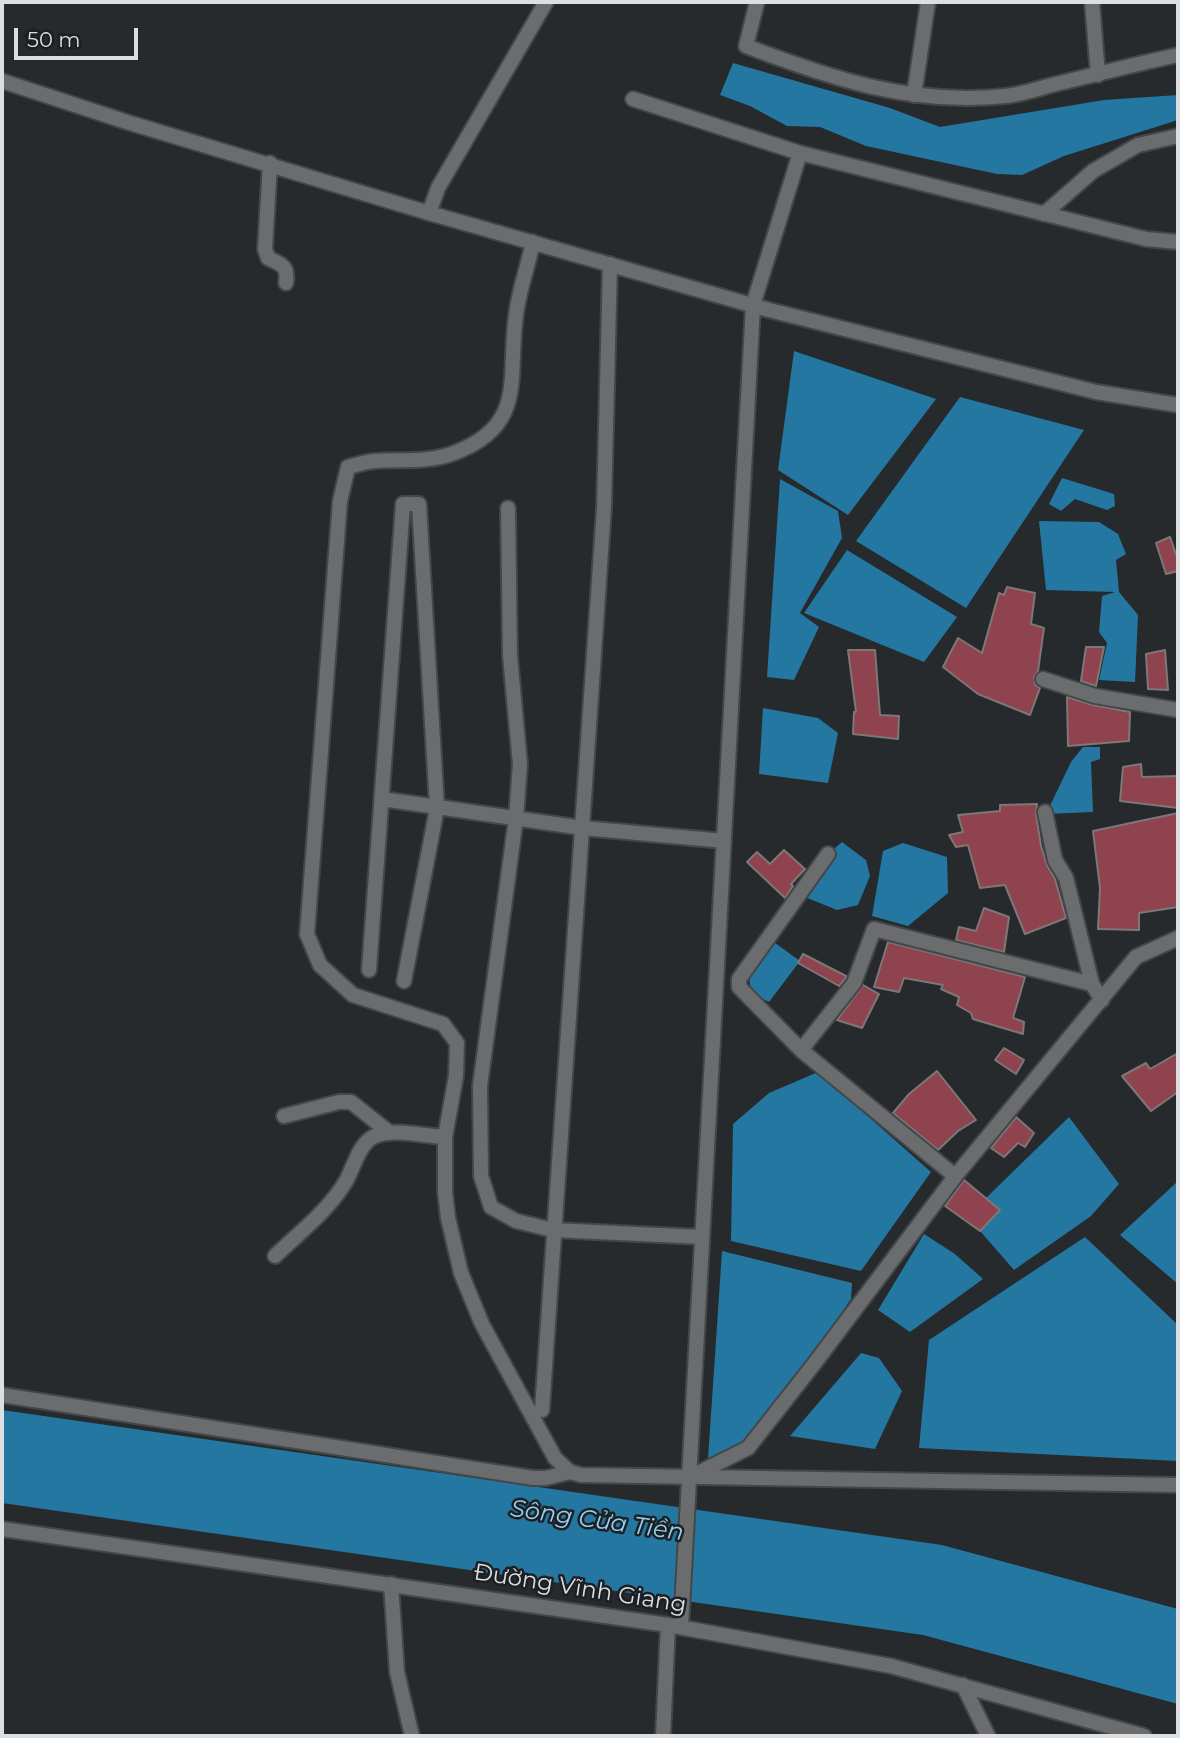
<!DOCTYPE html>
<meta charset="utf-8">
<style>
body{margin:0}
#map{position:relative;width:1180px;height:1738px;overflow:hidden;background:#262a2d;font-family:Montserrat,sans-serif}
canvas{display:block}
.frame{position:absolute;inset:0;border:4px solid #dcdfe1;pointer-events:none}
.scale{position:absolute;left:14px;top:28px;width:124px;height:32px;box-sizing:border-box;border:4px solid #dcdfe1;border-top:0;padding-left:9px;font-size:21px;line-height:24px;white-space:nowrap;color:#dcdfe1;-webkit-text-stroke:5px #1d2023;paint-order:stroke}
</style>
<div id="map">
<canvas width="1180" height="1738"></canvas>
<div class="frame"></div>
<div class="scale">50 m</div>
</div>
<script>
const g = document.querySelector('canvas').getContext('2d');
g.lineJoin = 'round';
function fillPath(path, color) {
  g.fillStyle = color;
  g.fill(path, 'evenodd');
}
function strokePath(path, color, width, dash) {
  g.strokeStyle = color;
  g.lineWidth = width;
  g.lineCap = dash ? 'butt' : 'round';
  g.setLineDash(dash || []);
  g.stroke(path);
}
function label(font, color, halo, rows, align = 'center') {
  g.font = font + ' Montserrat,sans-serif';
  g.lineWidth = 5;
  g.setLineDash([]);
  g.textBaseline = 'middle';
  g.strokeStyle = halo;
  g.fillStyle = color;
  for (const [text, x, y, turn = 0] of rows) {
    g.save();
    g.translate(x, y);
    g.rotate((+turn || 0) * Math.PI / 180);
    g.textAlign = isNaN(turn) ? turn : align;
    if (halo) g.strokeText(text, 0, 0);
    g.fillText(text, 0, 0);
    g.restore();
  }
}
const water = new Path2D(`
 M733 63 890 108 940 127 1104 100 1178 95V120L1064 156 1022 175 997 174 866 146 820 127 787 126 750 106 720 95Z
 M794 351 936 399 848 515 778 470Z
 M960 397 1084 430 966 608 856 541Z
 M1062 478 1114 494 1115 506 1107 510 1075 499 1061 511 1049 504Z
 M780 479 838 511 842 538 800 613 819 627 794 680 767 677Z
 M1039 521 1099 522 1118 534 1126 554 1116 560 1119 592 1138 615 1135 682 1099 680 1107 643 1099 632 1102 596 1115 592 1046 590Z
 M847 550 957 617 924 662 804 613Z
 M763 708 818 718 838 733 828 783 759 774Z
 M1083 747H1100V759L1091 762 1093 812 1046 814 1071 762Z
 M842 842 866 860 870 876 858 905 837 910 800 895 828 854Z
 M903 843 947 857 948 893 908 926 872 916 883 851Z
 M771 940 800 961 769 1002 753 994C743 969 755 960 771 940Z
 M818 1072 931 1172 861 1271 731 1241 733 1124 769 1093Z
 M1069 1117 1119 1184 1091 1216 1014 1270 980 1231 1000 1210 986 1198Z
 M1178 1181V1284L1120 1235Z
 M924 1234 955 1254 983 1279 910 1332 878 1310Z
 M1085 1237 1178 1325V1461L919 1448 929 1340Z
 M722 1251 852 1283 851 1299 782 1399 743 1443 708 1459Z
 M861 1353 879 1358 902 1391 875 1449 790 1436Z
 M2 1410 942 1545 1178 1609V1704L923 1635 2 1503Z`);
const building = new Path2D(`
 M1170 537 1178 560V571L1166 574 1156 543Z
 M1007 587 1035 593 1031 624 1044 628 1038 671 1034 677 1035 685 1040 688 1030 715 978 694 943 667 958 638 982 653 999 593 1004 595Z
 M1086 647H1104L1096 686 1081 681Z
 M848 650H875L880 715 899 716 898 739 853 734 854 712H856Z
 M1165 650 1168 690 1148 689 1146 654Z
 M1067 697 1093 705 1130 712 1129 741 1068 746Z
 M1141 764 1142 777 1178 776V808L1120 801 1123 767Z
 M1037 804 1036 814 1041 846 1047 865 1055 879 1066 918 1025 934 1005 885 980 888 968 845 956 847 949 835 963 832 958 815 1000 811V805Z
 M1178 813V907L1139 913V930L1098 929 1100 888 1093 831Z
 M784 850 805 869 791 884 793 886 785 898 747 862 757 852 770 864Z
 M984 908 1009 917 1004 952 956 940 959 927 976 931Z
 M888 942 1025 977 1013 1018 1024 1022 1023 1034 973 1019 971 1013 957 1005 959 997 941 989 943 985 904 978 899 992 874 987Z
 M803 954 846 976V978L839 986 798 963Z
 M863 985 879 994 862 1028 837 1020Z
 M1004 1048 1024 1060 1016 1074 995 1060Z
 M1178 1053V1092L1151 1111 1122 1076 1146 1063 1150 1069Z
 M937 1071 976 1120 958 1131 938 1150 893 1113 909 1094Z
 M1016 1117 1034 1133 1025 1147 1018 1143 1004 1157 991 1148Z
 M964 1180 1000 1210 980 1231 945 1206Z`);
const minor = new Path2D(`
 M757 2 746 46C832 79 913 106 1006 96 1025 94 1045 86 1064 82 1102 73 1140 63 1178 55
 M1092 2 1098 75
 M2 81 130 123 429 213 769 310 1096 392 1178 405
 M914 95 928 2
 M633 99 800 153 1146 239 1178 242
 M270 163 265 249 268 258C283 265 288 266 286 283
 M429 213 438 188 546 2
 M1044 214 1093 171 1138 145 1178 136
 M533 242C528 266 519 290 516 315 507 377 528 425 454 453 428 463 401 459 374 461 365 462 356 465 348 467L340 501 307 934 320 965 353 995 443 1024 457 1043 456 1076 445 1137V1192L448 1218 461 1273 482 1324 555 1458 570 1472 581 1475 1178 1485
 M508 508 510 656 520 764 516 818 480 1086 481 1176 491 1207 516 1221 553 1230 702 1237
 M1043 679 1095 696 1178 710
 M382 799 583 828 724 841
 M1045 812 1055 860 1066 878 1092 984
 M828 854 739 979V987L801 1050 955 1176
 M369 970 403 504H419L437 808 404 981
 M801 1050 854 983 874 929 1092 984 1102 1000
 M284 1116 339 1102H351L390 1133
 M275 1256C299 1233 329 1210 346 1181 354 1167 359 1143 375 1136 394 1128 424 1136 445 1137
 M2 1395 533 1478H546L570 1472
 M542 1410 604 508 610 264
 M694 1475 748 1448 814 1364 957 1174 1136 957 1178 938
 M391 1584 397 1672 412 1736
 M681 1627 753 305 800 153
 M663 1736 668 1625`);
const tertiary = new Path2D(`
 M2 1529 668 1625 891 1666 1144 1736
 M963 1685 988 1736`);
const streetNames = [
 ["Đường Vĩnh Giang",580,1589,9]
];
const waterNames = [
 ["Sông Cửa Tiền",597,1521,8]
];
fillPath(water, '#2377a1');
fillPath(building, '#8e434e');
strokePath(building, '#7d7777', 2);
strokePath(minor, '#43474a', 18);
strokePath(tertiary, '#43474a', 18);
strokePath(minor, '#6a6c6e', 14);
strokePath(tertiary, '#6a6c6e', 14);
label('23px', '#dcdfe1', '#1d2023', streetNames);
label('italic 24px', '#94cff3', '#1d2023', waterNames);
</script>
